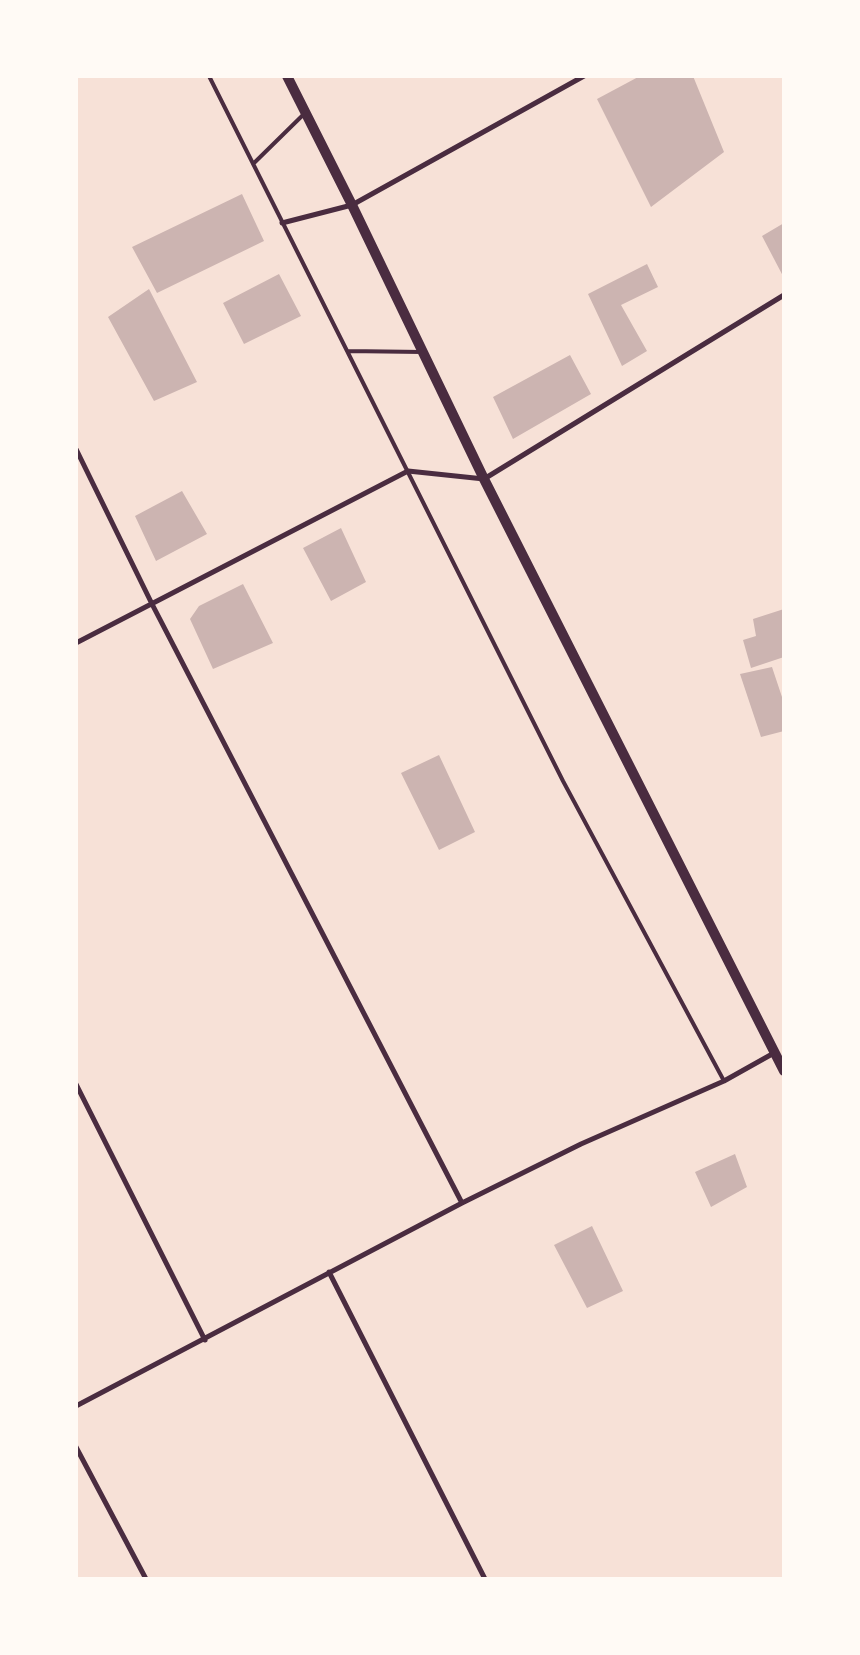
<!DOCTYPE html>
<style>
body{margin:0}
#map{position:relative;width:860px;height:1655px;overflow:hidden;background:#f7e1d7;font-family:Lato,sans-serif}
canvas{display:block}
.frame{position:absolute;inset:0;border:78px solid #fffaf5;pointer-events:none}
</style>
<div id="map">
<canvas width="860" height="1655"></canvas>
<div class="frame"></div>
</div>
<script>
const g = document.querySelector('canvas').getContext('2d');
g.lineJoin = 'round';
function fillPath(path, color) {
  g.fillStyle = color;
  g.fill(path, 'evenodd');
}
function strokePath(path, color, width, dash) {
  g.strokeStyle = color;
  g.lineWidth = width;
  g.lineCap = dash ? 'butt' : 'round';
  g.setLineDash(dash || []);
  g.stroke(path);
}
const building = new Path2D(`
 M640 76H693L724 152 651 207 597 99Z
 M242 194 264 241 157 293 132 247Z
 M784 223V278L762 236Z
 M647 264 658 287 621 305 647 351 622 366 588 294Z
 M279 274 301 316 244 344 223 303Z
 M149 289 197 382 154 401 108 317Z
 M570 355 591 394 513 439 493 397Z
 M182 491 207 534 156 561 135 516Z
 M341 528 366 582 331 601 303 548Z
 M243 584 273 643 213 669 190 619 199 606Z
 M784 609V657L751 668 743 640 756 636 753 619Z
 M772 667 784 703V731L761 737 740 674Z
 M439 755 475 832 439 850 401 773Z
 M735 1154 747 1187 711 1207 695 1172Z
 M592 1226 623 1291 587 1308 554 1245Z`);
const service = new Path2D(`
 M209 76 563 781 724 1081
 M253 164 305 113
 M347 351 422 352`);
const minor = new Path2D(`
 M282 223 352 205 584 76
 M76 449 152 604 462 1203
 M76 643 408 471 484 479 784 295
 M76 1084 205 1340
 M329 1272 485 1579
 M76 1406 462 1203 581 1144 724 1081 774 1053
 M76 1447 146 1579`);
const secondary = new Path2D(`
 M287 76 352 205 484 479 784 1071`);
fillPath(building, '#ccb4b1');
strokePath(service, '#4a2c40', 4);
strokePath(minor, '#4a2c40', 5);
strokePath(secondary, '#4a2c40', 10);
</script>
